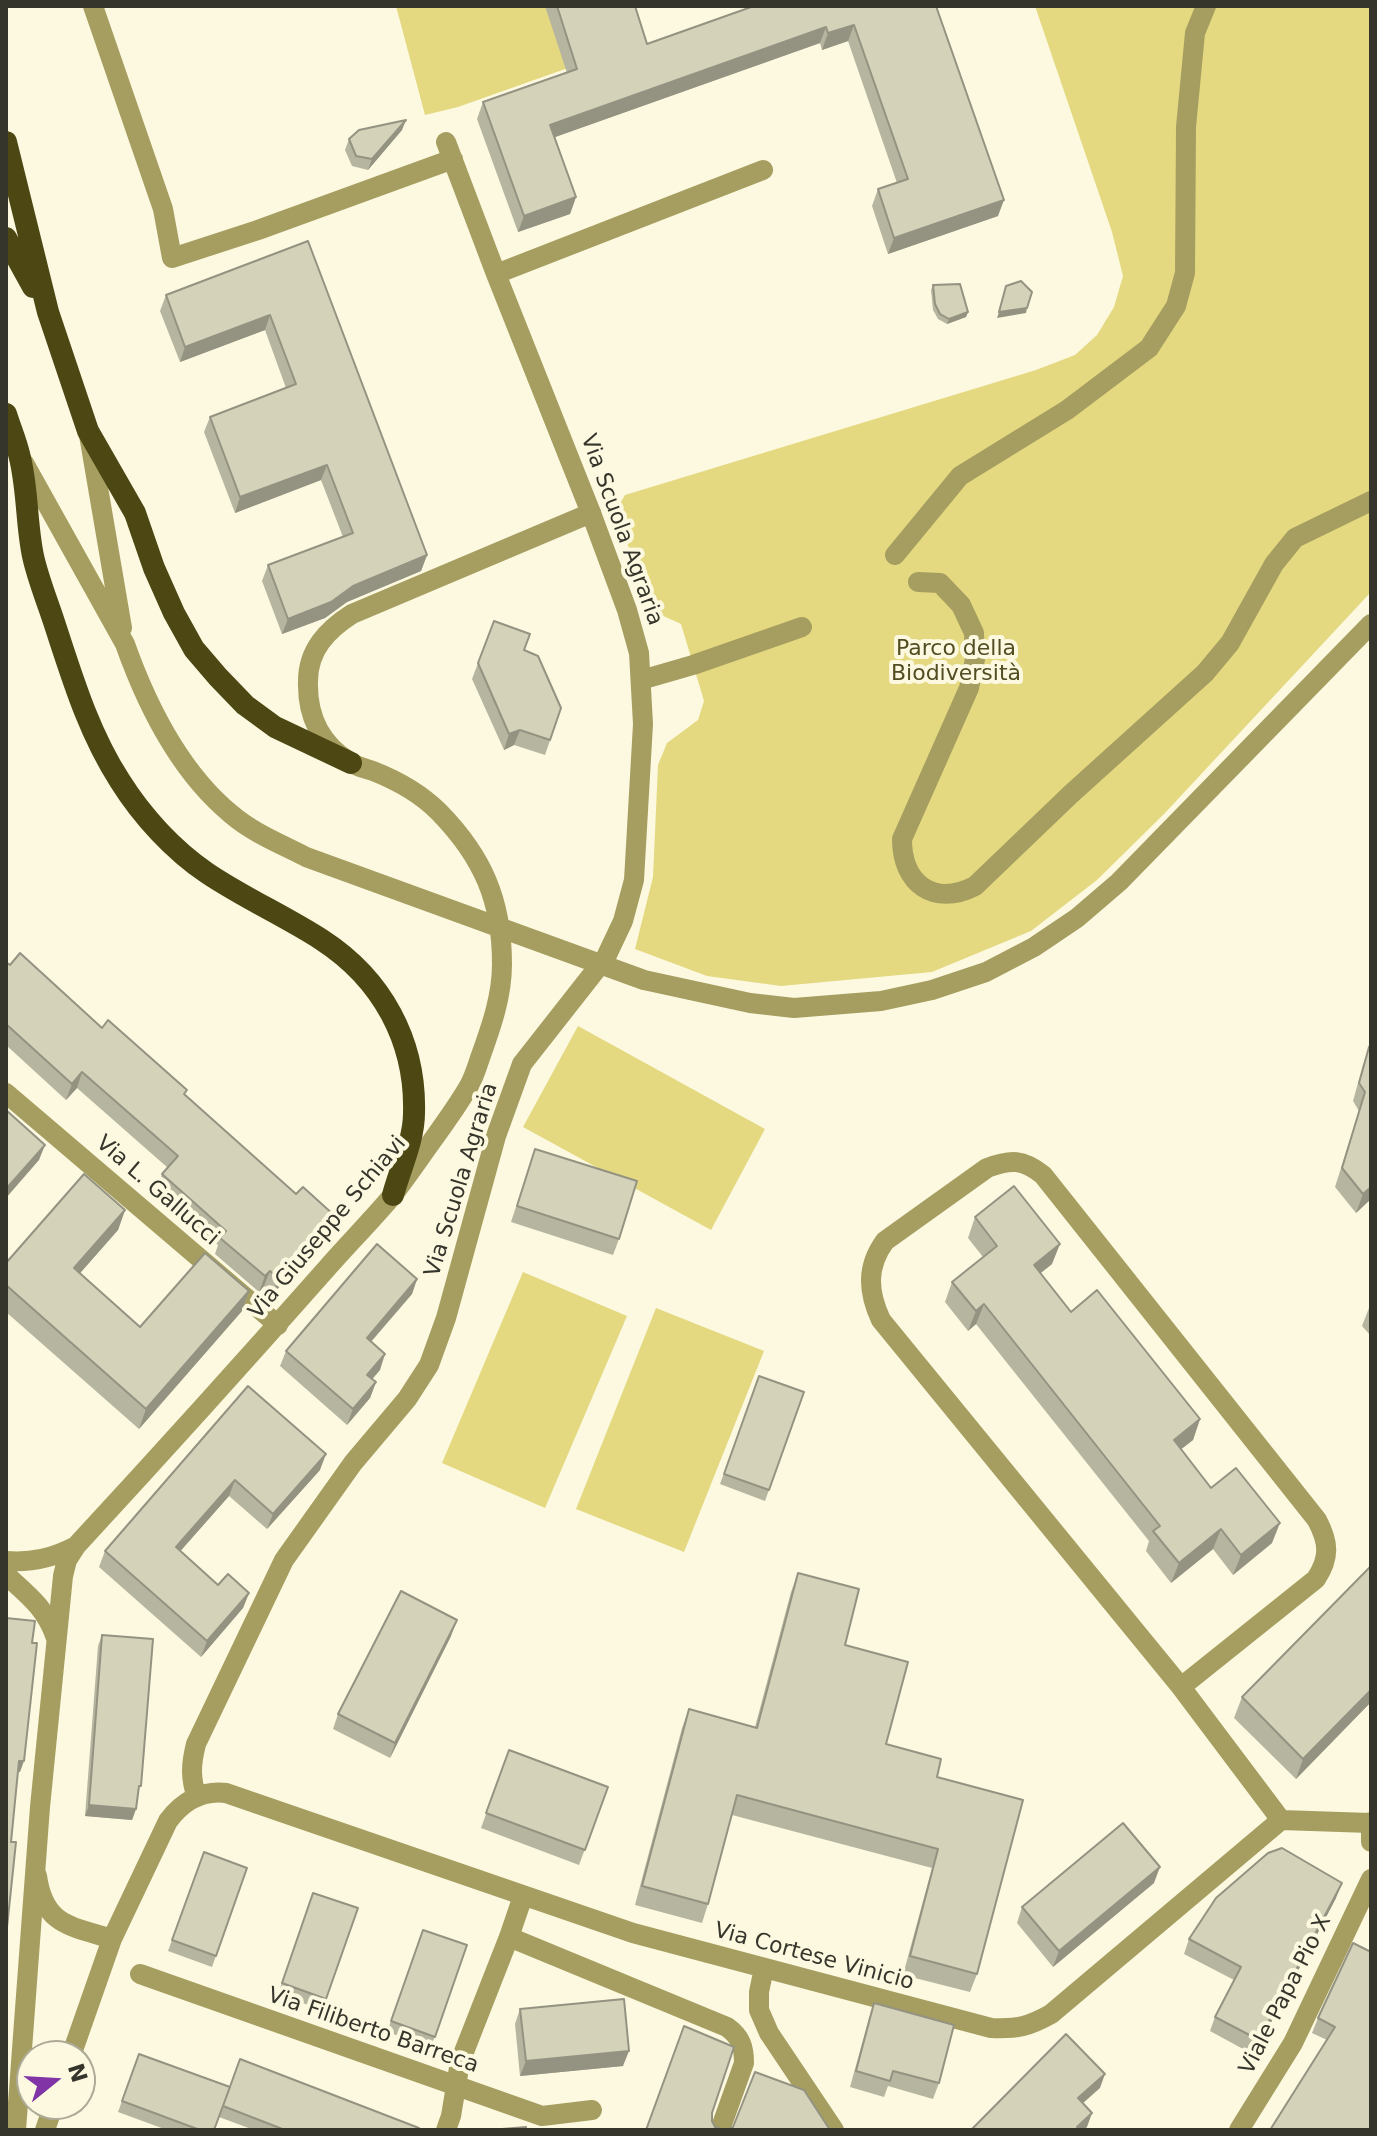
<!DOCTYPE html>
<meta charset="utf-8">
<style>
body{margin:0}
#map{position:relative;width:1377px;height:2136px;overflow:hidden;background:#fcf9e0;font-family:"DejaVu Sans",sans-serif}
canvas{display:block}
.frame{position:absolute;inset:0;border:8px solid #36352b;pointer-events:none}
.north{position:absolute;left:16px;top:2040px;width:80px;height:80px;box-sizing:border-box;background:#fcf9e0;border:2px solid #adab98;border-radius:50%;rotate:72deg;font-size:22px;font-weight:700;line-height:32px;text-align:center;color:#36352b}
.north::after{content:'';display:block;margin:auto;width:28px;height:36px;background:#8034a6;clip-path:polygon(50% 0,100% 100%,50% 72%,0 100%)}
</style>
<div id="map">
<canvas width="1377" height="2136"></canvas>
<div class="frame"></div>
<div class="north">N</div>
</div>
<script>
const g = document.querySelector('canvas').getContext('2d');
g.lineJoin = 'round';
function fillPath(path, color) {
  g.fillStyle = color;
  g.fill(path, 'evenodd');
}
function strokePath(path, color, width, dash) {
  g.strokeStyle = color;
  g.lineWidth = width;
  g.lineCap = dash ? 'butt' : 'round';
  g.setLineDash(dash || []);
  g.stroke(path);
}
function label(font, color, halo, rows, align = 'center') {
  g.font = font + ' "DejaVu Sans",sans-serif';
  g.lineWidth = 8;
  g.setLineDash([]);
  g.textBaseline = 'middle';
  g.strokeStyle = halo;
  g.fillStyle = color;
  for (const [text, x, y, turn = 0] of rows) {
    g.save();
    g.translate(x, y);
    g.rotate((+turn || 0) * Math.PI / 180);
    g.textAlign = isNaN(turn) ? turn : align;
    if (halo) g.strokeText(text, 0, 0);
    g.fillText(text, 0, 0);
    g.restore();
  }
}
const green = new Path2D(`
 M396 6H639L621 15 630 46 458 107 425 115Z
 M1035 6H1371V592L1164 814 1097 880 1031 931 932 972 781 986 707 976 635 949 653 877 658 765 667 743 698 720 704 701 681 624 650 610 616 510 625 495 1036 370 1075 355 1097 335 1114 307 1123 276 1112 232Z
 M578 1026 765 1129 711 1230 523 1127Z
 M523 1272 627 1316 545 1508 442 1463Z
 M656 1308 764 1351 684 1552 576 1509Z`);
const pedestrian = new Path2D(`
 M895 555 960 476 1067 410 1149 348 1176 306 1185 273 1186 127 1195 33 1206 6
 M918 582 940 583 961 605 974 633 975 659 969 688 902 839C902 884 934 907 975 886L1071 794 1205 673 1230 643 1274 564 1295 538 1371 501
 M641 680 693 665 802 627`);
const minor = new Path2D(`
 M93 6 163 209 172 258 258 230 453 159
 M496 274 763 170
 M6 1093 278 1325
 M1181 1687 1316 1579C1330 1557 1329 1543 1317 1520L1043 1175C1023 1159 1011 1159 987 1168L885 1241C866 1267 868 1292 881 1320L1181 1687 1281 1820
 M197 1797C190 1778 191 1764 196 1744L284 1560 353 1463 407 1399 429 1365 446 1318 496 1136 522 1064 606 957 623 921 634 880 643 724 639 653 627 610 591 513 496 274 446 142
 M1371 1822V1842
 M37 1876C44 1926 71 1926 112 1939L168 1821C182 1802 202 1790 226 1793L633 1933 991 2028C1017 2029 1028 2027 1051 2014L1281 1820 1370 1823
 M509 1937 727 2027C741 2037 744 2047 744 2063L720 2130
 M764 1968 759 1992V2010L769 2033 834 2130
 M140 1974 542 2116 592 2110
 M71 2056 112 1939
 M45 2130 54 2104
 M446 2130 451 2116 460 2062 509 1937 523 1896
 M1239 2130 1293 2043 1371 1879`);
const tertiary = new Path2D(`
 M89 435 122 628
 M24 463 125 644C147 706 179 771 231 814 253 833 281 844 306 857L644 980 750 1003 794 1008 881 1001 932 990 986 972 1034 947 1077 918 1119 882 1371 624
 M6 1561C32 1563 53 1558 76 1546
 M6 1575C28 1595 46 1608 56 1638
 M16 2130 40 1807 63 1576 67 1560 76 1546C161 1454 245 1361 328 1267 349 1243 372 1220 393 1195 406 1178 419 1159 432 1141 445 1123 458 1105 469 1086 474 1077 477 1067 480 1058 491 1027 502 997 502 964 502 901 483 857 439 812 421 794 396 780 373 771 365 768 357 767 350 762 320 744 307 715 308 681 308 650 327 630 352 614L591 513`);
const trunk = new Path2D(`
 M6 142 48 312 88 431 135 513 154 568 174 613 194 649 218 677 245 705 275 727 351 763
 M6 238 33 287
 M6 414C10 427 16 441 19 454 28 487 26 523 33 556 38 579 48 603 55 625 73 680 89 733 120 781 142 816 173 850 207 873 244 898 285 916 322 940 382 979 416 1041 414 1113 414 1140 400 1169 393 1195`);
const wall = new Path2D(`
 M545 6H635L647 44 936 6 998 216 888 254 872 206 878 189 897 183 848 41 822 50 820 43 555 137 576 197 570 214 518 232 477 119 483 102 567 73Z
 M402 130 368 170 352 166 345 150 349 139Z
 M308 241 427 555 421 571 347 602 325 618 282 634 262 581 268 565 343 537 321 480 235 513 204 432 210 417 286 388 265 330 180 362 160 311 166 295Z
 M933 285 968 312 966 317 947 324 938 319 933 310 931 290Z
 M494 621 524 650 561 708 545 755 514 745 504 750 472 679Z
 M6 962 102 1028 186 1095 296 1194 335 1216 329 1232 273 1294 264 1286 259 1292 215 1254 218 1245 157 1189 162 1174 168 1168 77 1088 66 1100 6 1045Z
 M1371 1045V1199L1356 1213 1335 1187 1359 1111 1353 1101 1363 1065Z
 M535 1149 619 1239 613 1255 511 1222Z
 M125 1210 118 1230 80 1273 140 1327 249 1291 242 1311 139 1429 6 1312V1263Z
 M975 1217 1052 1264 1040 1273 1071 1312 1200 1419 1193 1440 1181 1449 1211 1488 1272 1543 1233 1575 1213 1549 1171 1583 1146 1551 1149 1541 976 1324 968 1331 945 1302 952 1282 983 1257 968 1238Z
 M417 1279 412 1294 371 1342 380 1370 372 1379 376 1382 370 1398 347 1425 280 1366 286 1351Z
 M1371 1306V1336L1362 1326 1369 1308Z
 M759 1376 804 1392 765 1501 720 1484Z
 M248 1386 320 1470 267 1529 229 1496 180 1551 218 1585 249 1593 243 1608 201 1657 99 1567 105 1551Z
 M1371 1566V1702L1296 1779 1234 1718 1242 1697Z
 M798 1573 845 1645 886 1744 937 1777 977 1974 970 1992 903 1975 932 1868 732 1815 708 1904 702 1923 635 1905 682 1728 689 1709 755 1727 791 1592Z
 M102 1635 136 1809 132 1820 85 1816 98 1646Z
 M451 1636 390 1758 333 1729 338 1714Z
 M509 1750 608 1787 579 1865 481 1828Z
 M204 1852 247 1868 212 1967 168 1951Z
 M1154 1883 1053 1967 1017 1923 1022 1907Z
 M313 1893 358 1908 322 2010 278 1994Z
 M1336 1898 1254 2055 1210 2031 1215 2017 1234 1980 1184 1954 1189 1939Z
 M423 1930 467 1945 431 2047 387 2032Z
 M1371 1952V2130L1327 2040 1312 2033 1318 2018Z
 M874 2003 939 2083 933 2099 888 2086 884 2097 850 2087 869 2018Z
 M520 2009 623 2066 520 2076 515 2024Z
 M139 2054 214 2130H167L118 2112Z
 M240 2059 419 2130H254L219 2117Z`);
const shadedWall = new Path2D(`
 M854 25 848 41 822 50 828 33Z
 M826 27 820 43 544 141 550 125Z
 M406 120 402 130 368 170 372 159Z
 M576 197 570 214 518 232 524 216Z
 M1004 200 998 216 888 254 894 238Z
 M1027 308 1026 313 997 318 999 312Z
 M968 312 966 317 947 324 949 319Z
 M270 315 265 330 180 362 185 347Z
 M327 465 321 480 235 513 240 497Z
 M427 555 421 571 347 602 325 618 282 634 288 619 353 586Z
 M520 730 514 745 504 750 509 734Z
 M82 1072 77 1088 66 1100 72 1084Z
 M45 1145 39 1160 6 1198V1189Z
 M1371 1187V1199L1356 1213 1363 1194Z
 M125 1210 118 1230 67 1288 74 1268Z
 M335 1216 329 1232 273 1294 278 1278Z
 M1060 1244 1052 1264 1026 1285 1034 1265Z
 M270 1271 264 1286 259 1292 265 1276Z
 M417 1279 412 1294 361 1353 367 1338Z
 M249 1291 242 1311 139 1429 146 1409Z
 M984 1304 976 1324 968 1331 976 1311Z
 M385 1354 380 1370 362 1391 367 1375Z
 M376 1382 370 1398 347 1425 353 1409Z
 M1200 1419 1193 1440 1166 1461 1174 1440Z
 M326 1454 320 1470 267 1529 273 1514Z
 M235 1480 229 1496 170 1563 176 1547Z
 M1280 1523 1272 1543 1233 1575 1241 1555Z
 M1221 1529 1213 1549 1171 1583 1179 1563Z
 M249 1593 243 1608 201 1657 207 1641Z
 M457 1620 451 1636 390 1758 395 1743Z
 M1371 1690V1702L1296 1779 1303 1759Z
 M19 1761H24L20 1772 15 1771Z
 M89 1805 136 1809 132 1820 85 1816Z
 M1160 1867 1154 1883 1053 1967 1059 1951Z
 M1342 1883 1336 1898 1254 2055 1259 2040Z
 M629 2051 623 2066 520 2076 526 2061Z
 M1105 2074 1100 2088 1073 2112 1078 2098Z
 M1092 2113 1087 2127 1084 2130H1076L1077 2127Z`);
const building = new Path2D(`
 M557 6H635L647 44 754 6H936L1004 200 894 238 878 189 908 179 854 25 828 33 826 27 550 125 576 197 524 216 483 102 577 69Z
 M406 120 372 159 356 156 349 139 359 130Z
 M308 241 427 555 353 586 331 602 288 619 268 565 353 533 327 465 240 497 210 417 296 384 270 315 185 347 166 295Z
 M1021 281 1032 292 1027 308 999 312 1006 286Z
 M960 284 968 312 949 319 940 314 935 304 933 285Z
 M494 621 530 634 524 650 538 656 561 708 550 740 520 730 509 734 478 663Z
 M20 953 102 1028 108 1020 187 1090 184 1094 296 1194 303 1187 335 1216 278 1278 270 1271 265 1276 220 1238 226 1231 162 1174 178 1156 82 1072 72 1084 6 1024V962L10 965Z
 M1371 1045V1187L1363 1194 1342 1168 1365 1092 1359 1083 1369 1047Z
 M6 1110 45 1145 6 1189Z
 M535 1149 637 1181 619 1239 517 1206Z
 M84 1174 125 1210 74 1268 140 1327 205 1253 249 1291 146 1409 6 1285V1263Z
 M1014 1186 1060 1244 1034 1265 1071 1312 1097 1290 1200 1419 1174 1440 1211 1488 1236 1468 1280 1523 1241 1555 1221 1529 1179 1563 1153 1531 1160 1526 984 1304 976 1311 952 1282 997 1246 975 1217Z
 M377 1244 417 1279 367 1338 385 1354 367 1375 376 1382 353 1409 286 1351Z
 M759 1376 804 1392 769 1490 724 1474Z
 M248 1386 326 1454 273 1514 235 1480 176 1547 218 1585 228 1574 249 1593 207 1641 105 1551Z
 M1371 1566V1690L1303 1759 1242 1697Z
 M798 1573 859 1589 845 1645 908 1662 886 1744 941 1759 937 1777 1023 1800 977 1974 910 1956 938 1849 737 1795 708 1904 642 1886 689 1709 757 1728Z
 M401 1591 457 1620 395 1743 338 1714Z
 M6 1618 35 1621 32 1643H37L24 1761H19L11 1842H16L6 1937Z
 M102 1635 153 1639 141 1786H139L136 1809 89 1805Z
 M509 1750 608 1787 585 1850 486 1813Z
 M1123 1823 1160 1867 1059 1951 1022 1907Z
 M1282 1848 1342 1883 1259 2040 1215 2017 1241 1967 1189 1939 1216 1898 1268 1853Z
 M204 1852 247 1868 216 1956 172 1940Z
 M313 1893 358 1908 326 1999 282 1983Z
 M423 1930 467 1945 435 2037 391 2021Z
 M1353 1943 1371 1952V2130H1270L1335 2027 1318 2018Z
 M624 1999 629 2051 526 2061 520 2009Z
 M874 2003 954 2025 939 2083 893 2071 890 2081 856 2071Z
 M684 2026 734 2047 712 2113V2121L715 2127 725 2130H646Z
 M1066 2034 1105 2074 1078 2098 1092 2113 1077 2127 1080 2130H971Z
 M139 2054 230 2087 214 2130H200L122 2101Z
 M240 2059 419 2128 418 2130H285L223 2106Z
 M755 2072 804 2090 830 2130H727L733 2127Z
 M526 2127V2130H490Z`);
const streetNames = [
 ["Via Scuola Agraria",621,530,70],
 ["Via Scuola Agraria",462,1180,-73],
 ["Via L. Gallucci",157,1191,41],
 ["Via Giuseppe Schiavi",328,1228,-50],
 ["Via Cortese Vinicio",814,1957,15],
 ["Viale Papa Pio X",1286,1995,-63],
 ["Via Filiberto Barreca",373,2031,19]
];
const parkNames = [
 ["Parco della",956,649],
 ["Biodiversità",956,674]
];
fillPath(green, '#e4d980');
strokePath(pedestrian, '#a69e60', 20);
strokePath(minor, '#a69e60', 20);
strokePath(tertiary, '#a69e60', 20);
strokePath(trunk, '#4d4714', 22);
fillPath(wall, '#b6b59f');
fillPath(shadedWall, '#949382');
fillPath(building, '#d4d2b9');
strokePath(building, '#949382', 2);
label('22px', '#36352b', '#fcf9e0', streetNames);
label('22px', '#524d22', '#fcf9e0', parkNames);
</script>
